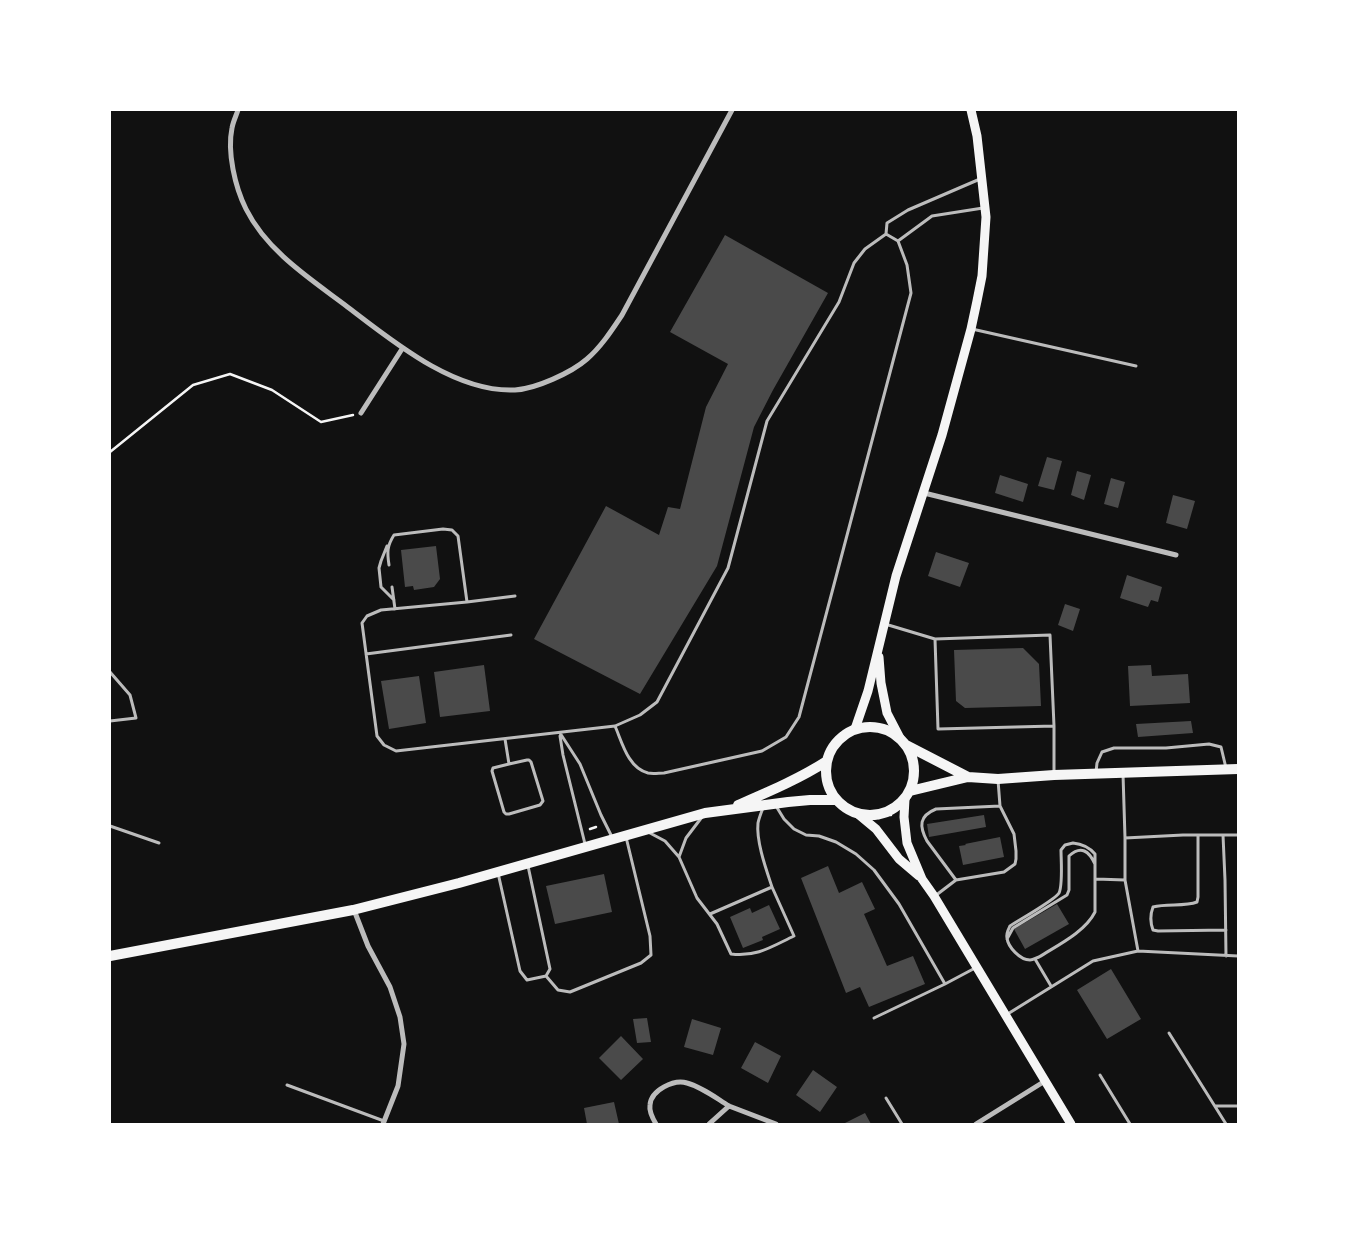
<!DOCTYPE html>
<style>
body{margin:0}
#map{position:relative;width:1348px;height:1234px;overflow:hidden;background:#111;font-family:"Roboto Condensed",sans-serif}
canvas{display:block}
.frame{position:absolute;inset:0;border:111px solid #fff;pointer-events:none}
</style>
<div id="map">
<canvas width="1348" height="1234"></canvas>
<div class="frame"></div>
</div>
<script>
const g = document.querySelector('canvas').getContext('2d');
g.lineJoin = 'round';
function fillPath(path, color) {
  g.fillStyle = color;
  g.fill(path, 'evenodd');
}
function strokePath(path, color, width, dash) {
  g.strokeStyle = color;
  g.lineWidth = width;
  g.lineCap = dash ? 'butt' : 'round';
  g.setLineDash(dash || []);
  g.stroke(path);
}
const building = new Path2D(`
 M725 235 828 293 773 390 754 427 717 566 640 694 534 639 606 506 659 535 668 507 680 509 706 407 728 364 670 332Z
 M1047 457 1062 461 1054 490 1038 486Z
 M1077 471 1091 475 1084 500 1071 495Z
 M1000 475 1028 484 1023 502 995 493Z
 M1111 478 1125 482 1118 508 1104 504Z
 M1173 495 1195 501 1187 529 1166 523Z
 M436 546 440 579 434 587 414 590 413 586 405 587 401 550Z
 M936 552 969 563 960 587 928 576Z
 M1127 575 1162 587 1158 602 1151 600 1148 607 1120 598Z
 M1065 604 1080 609 1073 631 1058 625Z
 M1023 648 1039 664 1041 706 965 708 956 701 954 650Z
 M484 665 490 711 440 717 434 672Z
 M1151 665 1152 676 1188 674 1190 703 1130 706 1128 666Z
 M419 676 426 723 389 729 381 681Z
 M1191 721 1193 733 1138 737 1136 724Z
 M984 815 986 827 929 837 927 824Z
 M1000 837 1004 857 963 865 959 846 966 845 965 844Z
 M828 866 839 893 862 882 875 909 864 914 887 966 913 956 925 984 869 1007 860 987 846 993 801 878Z
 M604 874 612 912 555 924 546 886Z
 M1057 904 1069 924 1025 949 1014 929Z
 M769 905 780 929 762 937 763 940 743 948 730 917 750 908 752 913Z
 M1111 969 1141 1019 1107 1039 1077 990Z
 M647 1018 651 1042 637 1043 633 1019Z
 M692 1019 721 1028 713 1055 684 1047Z
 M621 1036 643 1059 621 1080 599 1058Z
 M755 1042 781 1056 768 1083 741 1068Z
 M813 1070 837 1087 820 1112 796 1095Z
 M614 1102 619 1124H587L584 1108Z
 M865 1113 871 1124H843Z`);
const path = new Path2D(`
 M110 452 193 385 230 374 272 390 321 422 353 415
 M879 818 884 815H891
 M590 829 596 827`);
const service = new Path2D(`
 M886 234 887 223 908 210 980 179
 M886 234 898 241 932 216 983 208
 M972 329 1136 366
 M387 546 381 561 379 568 381 587 394 600
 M389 565C387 552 387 546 394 535L443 529 452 530 458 536 467 602
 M392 587 395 609
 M515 596 467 602 381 610 367 616 362 623 377 736 384 745 396 751 615 726 640 715 657 702 728 568 767 421 839 302 854 263 865 249 886 234
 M885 624 935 639 1050 635 1054 726V774
 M935 639 938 729 1054 726
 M366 654 511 635
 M110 672 130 695 136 718 110 721
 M615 726C622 742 628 768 648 773 653 774 659 773 664 773L762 751 786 737 799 717 911 293 907 265 898 241
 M560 733 580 764 601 815 612 837
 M560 736 563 755 585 844
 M505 739 509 764 493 768 492 771 504 812 506 814H509L540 805 543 801 531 762 529 760H527L509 764
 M1096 772 1097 763 1102 752 1114 748H1166L1209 744 1221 747 1226 768
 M776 806 784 819 794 829 806 835 819 836 836 842 856 854 874 870 899 904 945 984 977 967
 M763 808C761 813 759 818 758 823 756 841 766 869 772 887
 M110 826 159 843
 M648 832 665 841 679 857 686 838 702 817
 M1198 835V897L1197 902C1184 907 1167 903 1153 907 1150 915 1150 922 1153 930L1158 931 1226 930
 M1223 835 1225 880 1226 956
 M1125 838 1183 835H1238
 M1073 843C1083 844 1089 847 1095 854V912C1085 932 1058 945 1039 957 1036 958 1033 960 1030 960 1020 960 1008 947 1007 938 1006 933 1008 930 1010 926 1019 920 1055 900 1059 893 1063 885 1061 859 1061 850L1065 845Z
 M679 857 697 898 717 924 731 954C757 957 771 947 794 936L772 887 710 914
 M498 873 520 971 527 980 546 976 550 969 528 866
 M1096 879 1125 880
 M956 880 927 841C919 826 919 816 936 809L1000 806
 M935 896 956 880 1004 872 1015 864 1016 859V851L1014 834 1000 806 998 780
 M1007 939 1013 928 1067 895 1069 890V856C1081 845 1089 851 1095 864
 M1138 951 1238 956
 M1035 959 1051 986
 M546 976 558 990 570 992 641 963 651 955 650 936 626 837
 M1006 1015 1093 961 1138 951 1125 880V838L1123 774
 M874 1018 945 984
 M1169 1033 1226 1124
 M1100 1075 1130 1124
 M287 1085 384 1121
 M886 1098 902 1124
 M1215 1106H1238`);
const minor = new Path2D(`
 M238 110C236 116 233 122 232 128 227 152 235 187 246 209 267 251 309 278 345 305 391 340 454 393 515 390 535 389 571 373 587 359 601 347 612 330 622 315L732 110
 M361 413 402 349
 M924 493 1176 555
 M354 910 368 946 390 987 400 1017 404 1044 398 1086 383 1124
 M729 1106 776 1124
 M656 1124C653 1119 649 1111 650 1105 651 1090 674 1079 687 1083 702 1087 716 1098 729 1106L709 1124
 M976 1124 1045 1081`);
const secondary = new Path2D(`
 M879 657 881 683 887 713 900 738
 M855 729 868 691 896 576 942 435 971 329 977 301 982 276 986 217 977 136 971 110
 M905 799 904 817 907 843 922 879 934 896 1071 1124
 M858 814 876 829 899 859 919 876`);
const primary = new Path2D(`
 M826 771a44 44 0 1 1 88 0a44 44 0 1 1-88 0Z
 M906 745 968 777
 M910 791 968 777 998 779 1054 775 1238 769
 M738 805C768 792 799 779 827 761
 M110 956 353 910 459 883 705 813 788 802 810 800H836`);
fillPath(building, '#4a4a4a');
strokePath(path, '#f5f5f5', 2.5);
strokePath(service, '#bcbcbc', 3);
strokePath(minor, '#bcbcbc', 5);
strokePath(secondary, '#f5f5f5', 9);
strokePath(primary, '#f5f5f5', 10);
</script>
